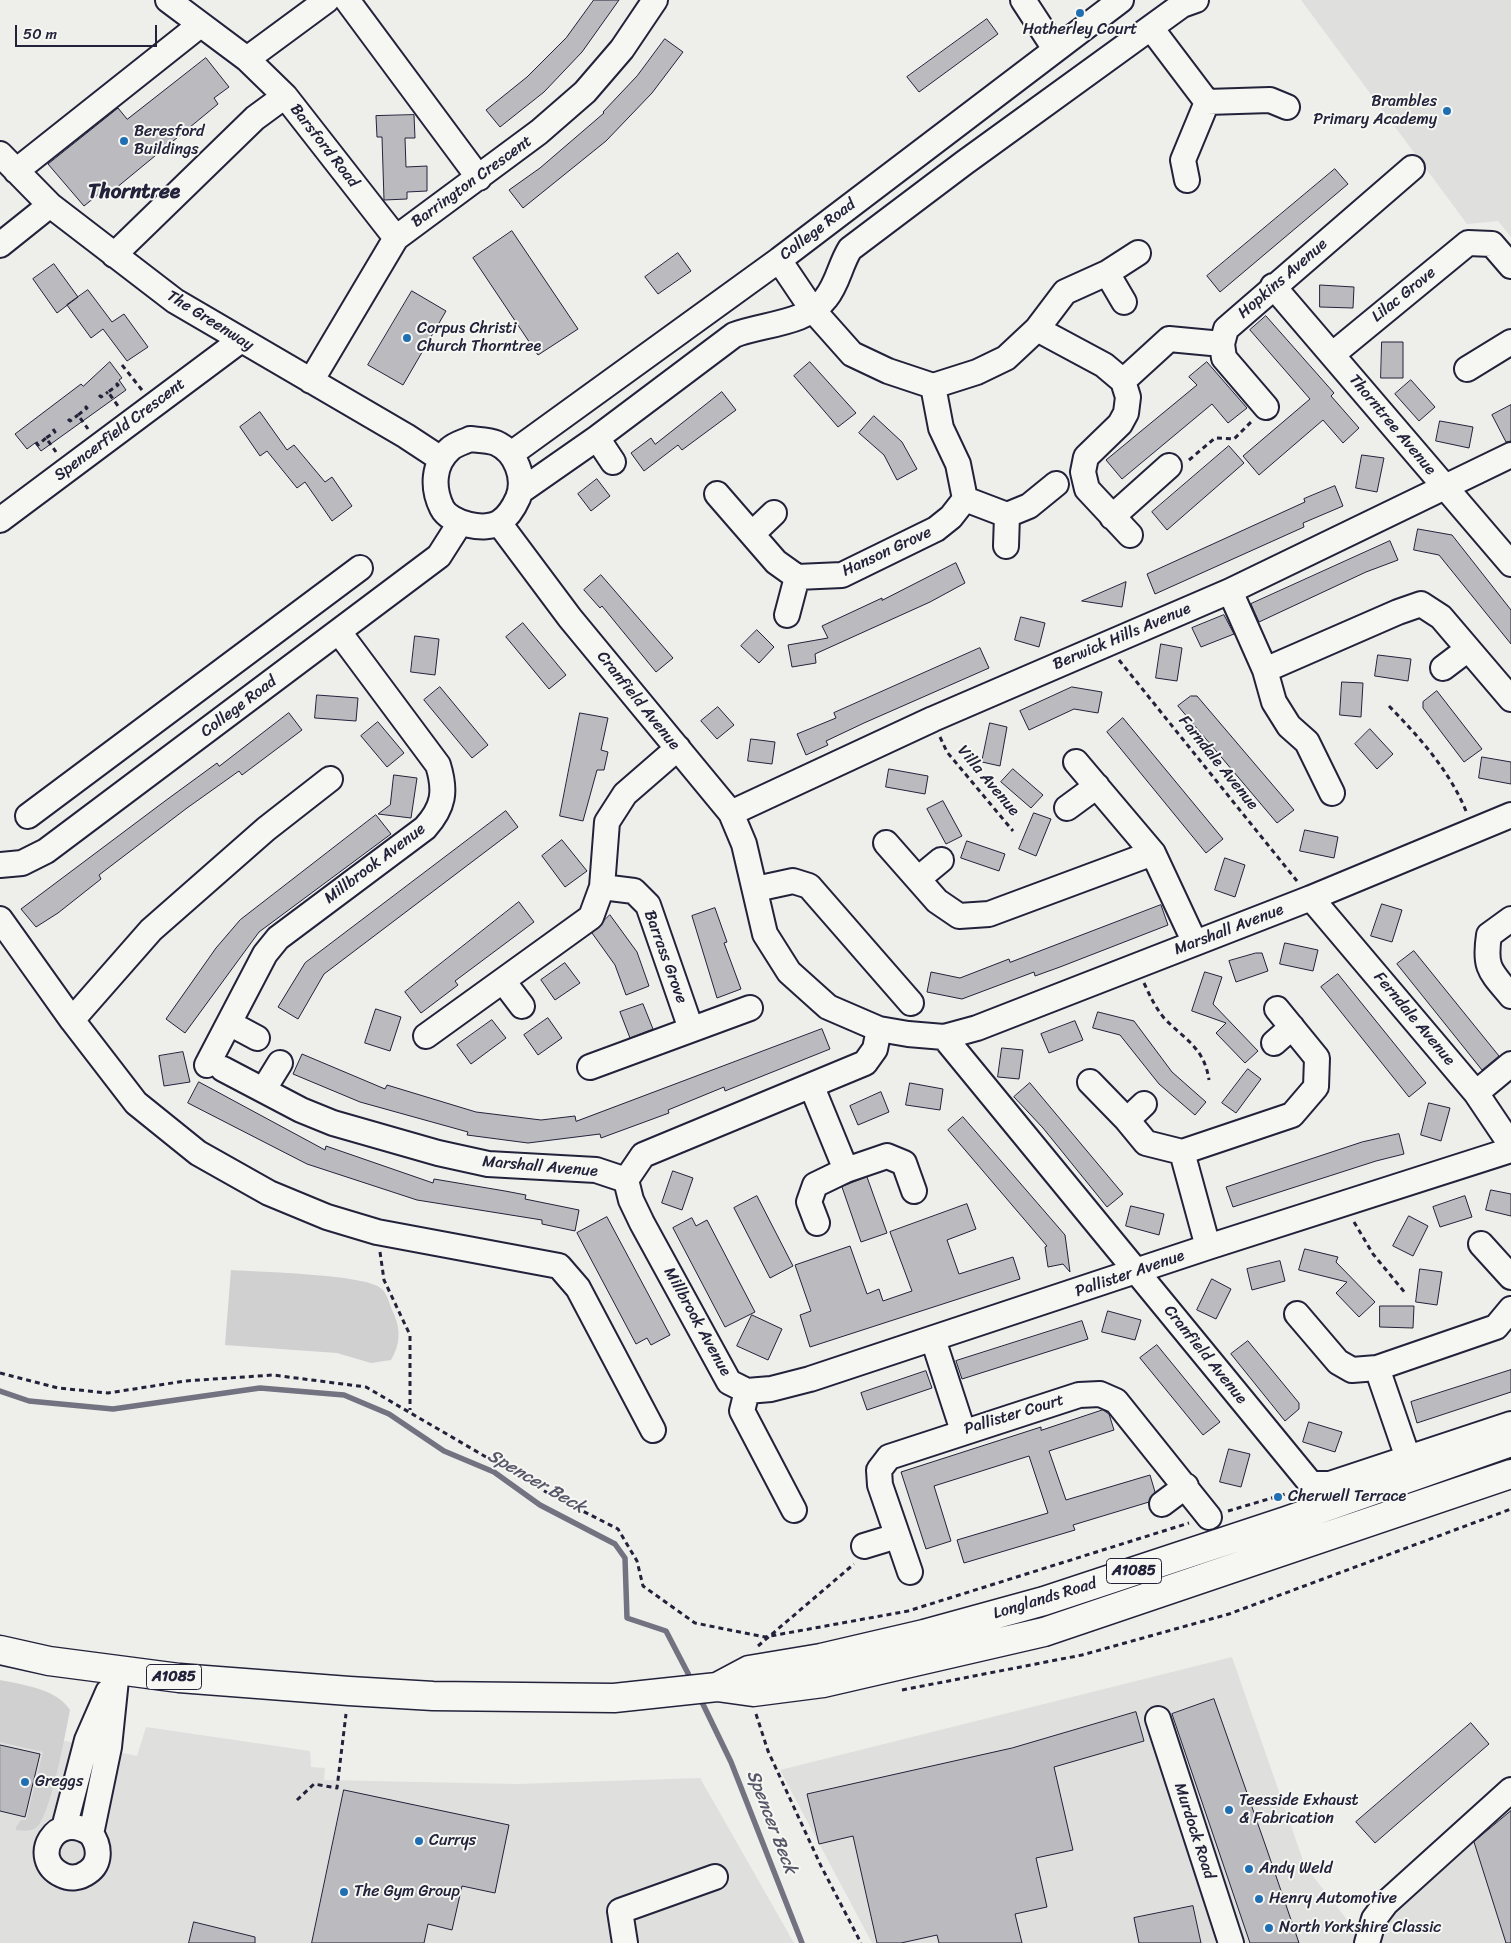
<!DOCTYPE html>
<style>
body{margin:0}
#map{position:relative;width:1511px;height:1943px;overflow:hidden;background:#eeeeeb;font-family:Sriracha,sans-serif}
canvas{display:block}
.scale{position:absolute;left:15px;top:25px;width:142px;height:22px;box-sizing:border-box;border:2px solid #22223b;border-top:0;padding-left:6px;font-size:15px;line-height:18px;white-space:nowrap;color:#22223b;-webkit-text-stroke:4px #f6f6f2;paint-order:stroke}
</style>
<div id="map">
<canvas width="1511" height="1943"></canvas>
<div class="scale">50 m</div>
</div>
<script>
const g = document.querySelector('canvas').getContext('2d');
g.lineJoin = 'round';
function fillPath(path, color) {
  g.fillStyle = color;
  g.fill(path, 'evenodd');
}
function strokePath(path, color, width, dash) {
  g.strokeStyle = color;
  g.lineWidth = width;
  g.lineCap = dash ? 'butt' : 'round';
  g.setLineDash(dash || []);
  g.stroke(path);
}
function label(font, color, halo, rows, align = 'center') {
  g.font = font + ' Sriracha,sans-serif';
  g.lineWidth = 4;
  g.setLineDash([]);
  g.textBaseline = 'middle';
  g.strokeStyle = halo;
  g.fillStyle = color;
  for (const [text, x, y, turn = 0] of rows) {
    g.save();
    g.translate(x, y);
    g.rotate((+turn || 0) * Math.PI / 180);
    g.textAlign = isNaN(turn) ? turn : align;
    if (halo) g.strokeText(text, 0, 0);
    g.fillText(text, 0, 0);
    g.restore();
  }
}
const built = new Path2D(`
 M1301 0H1511V237L1498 221 1467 224Z
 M1232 1657 1305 1866 1359 1935 1511 1791V1943H872L780 1770Z
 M0 1727 137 1756 146 1727 310 1751 311 1767 325 1768 324 1780 516 1784 700 1778 794 1943H0Z`);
const green = new Path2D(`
 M231 1270C258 1272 367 1274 382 1289 388 1295 390 1307 394 1314 401 1331 400 1344 391 1360L371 1363 337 1353 225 1345Z
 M0 1680C24 1685 57 1689 70 1710 65 1735 52 1808 38 1826 32 1832 24 1831 16 1830V1827L21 1820H26L43 1752 0 1742Z`);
const stream = new Path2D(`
 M0 1391 29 1401 113 1409 260 1388 344 1395 389 1414 444 1451 494 1472 540 1505 615 1544 625 1558 627 1618 666 1631 692 1681
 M699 1696 731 1762 802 1943`);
const building = new Path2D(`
 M594 0H619L582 52 544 92 500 127 486 110 527 77 566 38Z
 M987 19 998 34 919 92 907 77Z
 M665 39 683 52 652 93 606 141 523 208 509 190 540 168 604 113 603 112 637 76Z
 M206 58 229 87 214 98 218 104 110 193 105 189 84 206 48 164 118 108 127 119Z
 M414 115 415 138H405L406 167 427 166V191L407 192V199L384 200 382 137H377L376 116Z
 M1335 169 1348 184 1220 292 1207 276Z
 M512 231 578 329 538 355 473 258Z
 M678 253 691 271 658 294 645 277Z
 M54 264 78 297 57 313 33 279Z
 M1320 285 1354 287 1353 308 1320 307Z
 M88 290 112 322 124 314 148 347 127 361 103 329 91 338 67 305Z
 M412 291 446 311 403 385 368 365Z
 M1266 316 1334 393 1331 396 1359 428 1343 443 1323 420 1259 475 1243 456 1310 399 1250 330Z
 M1382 342H1403V378H1381Z
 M110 362 122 378 119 380 126 390 41 451 35 443 27 449 15 434 81 384 83 386Z
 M810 362 856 413 838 427 794 376Z
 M1207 362 1247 408 1228 423 1212 404 1122 479 1106 460 1197 385 1189 377Z
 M1411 380 1435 407 1419 421 1395 394Z
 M722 392 736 410 682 450 678 445 644 471 631 453 651 438 655 444Z
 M1511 405V441L1506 442 1492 415Z
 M260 412 287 450 294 445 325 482 332 477 352 506 332 521 305 482 297 488 267 451 260 456 240 427Z
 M874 416 902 442 917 469 897 480 884 455 859 433Z
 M1440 421 1473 427 1469 448 1436 441Z
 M1229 446 1244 463 1167 530 1152 512Z
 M1362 455 1384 458 1377 492 1356 488Z
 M597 479 610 496 591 511 578 494Z
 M1335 486 1343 506 1303 523 1304 527 1155 594 1147 574 1305 502 1304 499Z
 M1418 529 1452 535 1511 610V644L1439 555 1414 550Z
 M1390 541 1398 560 1366 572 1259 622 1251 604Z
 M956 563 965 583 930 602 815 654 816 663 792 667 788 645 828 638 822 626 882 598V600Z
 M601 575 673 658 656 672 602 606 600 608 584 590Z
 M1126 582 1122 607 1082 601Z
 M1224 615 1234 634 1201 647 1192 628Z
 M1021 617 1045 623 1039 647 1015 640Z
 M523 623 566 675 549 689 506 637Z
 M757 630 774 647 759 663 741 646Z
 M415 636 439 639 435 675 411 672Z
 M1161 644 1182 648 1177 681 1156 678Z
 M980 648 989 668 864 723 826 741 828 745 806 755 797 734 836 718 834 713Z
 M1378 655 1411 659 1408 681 1375 676Z
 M1342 682 1363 683 1361 717 1340 715Z
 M440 687 488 745 472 758 424 700Z
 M1072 687 1102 692 1098 713 1074 709 1029 730 1020 711Z
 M1437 691 1482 749 1464 762 1423 708V702Z
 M317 695 358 698 356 721 315 718Z
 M1191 696H1197L1294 810 1277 823 1178 706Z
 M718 707 734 725 717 739 701 721Z
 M289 713 302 730 242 775 239 771 187 808 99 875 101 879 58 913 36 927 21 909 165 801 217 763 219 766Z
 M580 713 608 718 601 750 608 752 604 770H597L583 821 560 816Z
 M1123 718 1223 839 1206 853 1107 732Z
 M378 722 404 753 387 767 361 736Z
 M990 723 1007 727 1000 766 982 762Z
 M1370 729 1393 754 1377 769 1355 744Z
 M751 739 775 742 772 764 748 761Z
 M1482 757 1511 762V784L1479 778Z
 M889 769 928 776 925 794 886 787Z
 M1013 769 1043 795 1031 808 1001 782Z
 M394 775 417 778 411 818 378 814 390 805Z
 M943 801 962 836 946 844 927 809Z
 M506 811 518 827 324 974 298 1019 278 1007 305 963Z
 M1034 813 1051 819 1036 856 1019 849Z
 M376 815 391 834 259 932 185 1033 166 1019 216 948 240 920Z
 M1305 830 1338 837 1334 858 1300 851Z
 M562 840 587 871 565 887 542 856Z
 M967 841 1005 854 999 871 961 858Z
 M1225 858 1245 865 1235 897 1215 890Z
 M519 902 534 922 455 981 458 985 421 1013 405 992Z
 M1382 904 1402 910 1392 942 1371 936Z
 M1161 905 1168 925 1060 967 1035 976 1034 972 962 999 927 992 931 972 960 978 1009 959 1010 962Z
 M715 908 727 942 724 943 741 989 717 998 692 916Z
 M610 915 637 952 649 986 626 995 615 965 592 933Z
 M1285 943 1318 950 1313 971 1280 964Z
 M1414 951 1499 1056 1482 1070 1397 964Z
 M1256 953H1262L1268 971 1236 982 1229 961Z
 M565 963 580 983 555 1000 541 980Z
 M1205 972 1222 977 1213 1004 1258 1051 1245 1063 1216 1033 1226 1023 1192 1011Z
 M1338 974 1426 1083 1409 1097 1321 987Z
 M643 1004 653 1029 630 1038 620 1012Z
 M376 1009 401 1017 390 1051 365 1043Z
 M1098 1012 1134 1021 1172 1072 1206 1102 1195 1115 1159 1084 1120 1035 1093 1028Z
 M548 1018 562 1038 538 1055 524 1035Z
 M492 1020 506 1038 471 1064 457 1045Z
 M1075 1021 1083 1040 1049 1053 1041 1034Z
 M822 1029 830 1049 725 1091 724 1087 668 1110 669 1113 601 1138 600 1134 528 1143 467 1135 468 1132 360 1102 293 1074 302 1054 385 1089 387 1085 476 1112 541 1120 575 1116 576 1121Z
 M1002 1048 1023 1050 1019 1079 998 1077Z
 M183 1052 190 1082 164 1086 159 1056Z
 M1248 1069 1261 1079 1236 1113 1222 1103Z
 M199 1082 325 1150 326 1146 433 1183 434 1179 505 1191 526 1195 525 1199 579 1210 575 1231 542 1224V1220L417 1200 307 1164 188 1103Z
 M910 1083 943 1089 940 1110 906 1105Z
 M1030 1083 1123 1194 1107 1207 1043 1128 1014 1097Z
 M881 1092 889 1112 858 1125 850 1106Z
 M1429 1103 1450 1108 1441 1141 1421 1135Z
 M963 1117 1065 1235 1070 1272 1063 1264 1048 1267 1045 1247 1047 1246 948 1130Z
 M1399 1134 1404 1154 1376 1161 1233 1207 1226 1187 1362 1142Z
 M673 1171 693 1178 682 1210 662 1203Z
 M867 1177 887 1233 861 1242 842 1187Z
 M1491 1190 1511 1194V1216L1486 1210Z
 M757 1196 793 1266 770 1278 734 1208Z
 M1465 1196 1472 1217 1440 1227 1433 1207Z
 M967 1204 976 1229 947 1240 959 1274 1013 1257 1020 1279 810 1347 800 1315 811 1311 795 1265 850 1246 867 1294 879 1289 883 1301 912 1291 890 1232Z
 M1131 1206 1164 1214 1159 1235 1126 1226Z
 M1409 1216 1428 1226 1413 1256 1393 1246Z
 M607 1217 670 1335 651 1345 647 1338 636 1344 577 1233Z
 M692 1218 696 1226 707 1220 755 1312 725 1327 673 1228Z
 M1305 1249 1338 1257 1336 1262 1375 1302 1359 1317 1336 1293 1347 1282 1299 1270Z
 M1280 1261 1285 1281 1252 1290 1247 1269Z
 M1420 1269 1442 1272 1437 1305 1416 1302Z
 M1212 1279 1231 1289 1216 1319 1197 1310Z
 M1380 1306H1414L1413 1328 1380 1327Z
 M1108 1311 1141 1320 1135 1340 1102 1332Z
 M752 1315 782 1329 768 1360 737 1346Z
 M1082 1321 1088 1339 962 1379 956 1361Z
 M1248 1341 1299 1403V1409L1285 1421 1231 1354Z
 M1157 1345 1220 1422 1203 1435 1140 1358Z
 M1511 1370V1392L1417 1423 1411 1402Z
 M926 1371 932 1388 867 1410 861 1393Z
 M1103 1410 1109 1414 1114 1430 1049 1451 1066 1500 1150 1475 1155 1492 1149 1502 1073 1525 1075 1530 964 1563 957 1540 1048 1513 1029 1456 934 1486 951 1541 926 1549 901 1472 1041 1427V1430Z
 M1309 1422 1342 1432 1335 1452 1303 1442Z
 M1229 1449 1250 1454 1241 1487 1220 1482Z
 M1214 1699 1266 1847 1299 1943H1250L1172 1714Z
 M1136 1712 1144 1741 1054 1767 1073 1850 1036 1858 1047 1907 1015 1914 1022 1943H939L937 1935 901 1943H877L853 1836 819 1844 807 1794 1012 1748Z
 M1471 1723 1489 1744 1375 1843 1356 1822Z
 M0 1745 40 1754 25 1817 0 1811Z
 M344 1790 509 1825 495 1893 462 1886 452 1930 428 1924 424 1943H312Z
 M1511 1811V1943H1506L1474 1842Z
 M1193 1906 1201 1943H1139L1134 1918Z
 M194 1922 255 1937V1943H189Z`);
const path = new Path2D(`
 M122 365 142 390
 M116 383 118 385 108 392 118 406
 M99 395 101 397 108 392
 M85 406 87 408 78 415 88 429
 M68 419 70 421 78 415
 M53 429 55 432 46 438 56 452
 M36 442 38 445 46 438
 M1189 460 1215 438 1234 439 1253 420
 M1119 660 1297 881
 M1389 706C1420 738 1449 770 1466 811
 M940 737 947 752 1013 831
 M1144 983C1150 996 1155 1007 1164 1018 1185 1040 1204 1047 1209 1080
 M1354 1222 1373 1254 1406 1294
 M380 1252 384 1280 410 1335V1410
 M0 1373 58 1388 108 1393 185 1381 273 1375 366 1387 553 1496 618 1529 637 1561 643 1586 695 1623 765 1637 908 1611 1189 1523
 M1228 1511 1292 1492
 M758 1646 854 1564
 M902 1690 1082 1655 1229 1614 1511 1509
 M756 1714 768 1751 821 1866 861 1943
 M297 1800 314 1784 337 1788 346 1714`);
const minor = new Path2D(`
 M168 0 247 59 285 96 396 238
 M347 0 479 178
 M1023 0 1055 49
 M1151 28 1207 102
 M247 59 327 0
 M0 154 50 205 175 301 406 436 441 459
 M16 171 200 25
 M1187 180 1183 160 1207 102 1270 100 1287 107
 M0 245 50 205
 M114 255 255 118 285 96
 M779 260 812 309 852 354 888 371 933 386 977 372 1006 358 1037 329 1065 292 1107 273 1138 253
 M1107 273 1124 302
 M1273 286 1511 564
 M1037 329 1104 365 1123 381 1128 397 1126 413 1120 424 1086 457 1083 472 1087 489 1130 535
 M1333 354 1468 243 1492 244 1511 266
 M1467 369 1511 342
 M311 381 396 238 539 132 585 92 622 49 655 0
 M1123 381 1169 339 1222 344
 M1266 407 1224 358 1222 344 1226 329 1412 168
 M597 438 613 462
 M470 439C478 440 489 440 496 443 516 452 526 478 518 498 514 507 509 516 500 522 486 532 450 524 442 508 432 488 433 464 450 449 455 444 464 442 470 439Z
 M511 454 779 260 1121 0
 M521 491 597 438 734 335C762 324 807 324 826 298 838 283 840 265 850 249L964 163 1182 5 1196 0
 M717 494 776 562 797 577 842 575 936 529 951 517 965 499 958 464 941 428 933 386
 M965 499 1007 515 1029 506 1056 484
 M1112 517 1169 466
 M0 520 241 340
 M499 523 570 618 731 813 744 844 765 934 789 972 828 1007 879 1029 908 1034 944 1037 977 1028 1311 898 1511 815
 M752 534 774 513
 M1006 546 1007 515
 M1230 591 1265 670 1274 702 1289 726 1307 742 1332 793
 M787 615 797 577
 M1443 668 1468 649
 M1265 670 1398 612 1421 604 1441 617 1511 699
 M1076 762 1153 853 1195 943
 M1067 808 1097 786
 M731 813 933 719 1230 591 1511 455
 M28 816 360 568
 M886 843 937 901 959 916 989 914 1153 853
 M0 865 22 863 46 851 439 556 460 523
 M918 879 941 860
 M602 887 634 891 648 905 691 1029
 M756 889 793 881 809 886 911 1003
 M1311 898 1476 1093 1511 1145
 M0 919 72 1020 136 1103 198 1153 269 1193 327 1217 377 1232 559 1266 578 1288 653 1430
 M1511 919 1489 935C1484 968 1490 971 1511 996
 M503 981 522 1006
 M72 1020 151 930 266 829 330 779
 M229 1023 257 1038
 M426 1036 591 917 602 887 607 822 625 794 678 748
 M944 1037 1311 1484H1330L1511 1424
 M1274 1043 1292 1027
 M207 1065 265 954 278 938 425 828C444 807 446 791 438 765L339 632
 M590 1067 750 1008
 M223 1069 301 1110 333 1123 438 1153 488 1164 596 1170 626 1180 643 1155 865 1063 875 1049 879 1029
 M1090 1082 1127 1120 1146 1143 1182 1152 1292 1115 1316 1087 1317 1058 1277 1009
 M812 1087 846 1170
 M264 1089 280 1063
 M1476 1093 1511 1064
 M1127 1120 1144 1104
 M1182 1152 1208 1247
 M626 1180 631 1200 642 1223 729 1382 747 1391 742 1411 794 1510
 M817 1223 809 1202 815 1185 846 1170 887 1156 904 1163 914 1191
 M1481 1244 1511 1277
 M1297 1314 1338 1362 1352 1370 1377 1368 1496 1327 1511 1309
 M933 1339 963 1431
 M1377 1368 1408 1458
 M747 1391 771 1389 810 1379 1208 1247 1511 1150
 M1162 1504 1186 1486
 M864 1546 897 1536
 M910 1572 880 1485 879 1470 889 1457 1079 1395 1100 1394 1116 1401 1209 1517
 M1158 1719 1231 1943
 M64 1828 87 1740 108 1692
 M91 1834C56 1809 28 1859 62 1875 70 1879 80 1878 88 1872 101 1863 100 1846 91 1834L109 1747 117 1670
 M625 1943 620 1911 715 1877
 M1367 1943 1374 1919 1386 1903 1511 1790`);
const major = new Path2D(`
 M0 1650 49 1661 179 1678 349 1691 433 1696 614 1698 717 1687 753 1692 823 1683 1044 1632 1511 1474
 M717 1687 749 1670 821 1658 924 1634 1044 1601 1286 1521 1511 1442`);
const markers = [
 [1080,13,5,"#1f6fb2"],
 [1447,111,5,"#1f6fb2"],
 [124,141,5,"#1f6fb2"],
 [407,338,5,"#1f6fb2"],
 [1278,1497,5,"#1f6fb2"],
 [25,1782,5,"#1f6fb2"],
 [1229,1810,5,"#1f6fb2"],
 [419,1841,5,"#1f6fb2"],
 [1249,1869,5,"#1f6fb2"],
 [344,1892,5,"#1f6fb2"],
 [1259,1899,5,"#1f6fb2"],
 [1269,1928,5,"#1f6fb2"]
];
const shields = [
 [1134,1571,55],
 [174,1677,55]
];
const shieldNames = [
 ["A1085",1134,1571],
 ["A1085",174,1677]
];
const poiNames = [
 ["Hatherley Court",1080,30,"center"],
 ["Brambles",1437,102,"right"],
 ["Primary Academy",1437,120,"right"],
 ["Beresford",134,132],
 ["Buildings",134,150],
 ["Corpus Christi",417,329],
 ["Church Thorntree",417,347],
 ["Cherwell Terrace",1288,1497],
 ["Greggs",35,1782],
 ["Teesside Exhaust",1239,1801],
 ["& Fabrication",1239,1819],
 ["Currys",429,1841],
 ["Andy Weld",1259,1869],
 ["The Gym Group",354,1892],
 ["Henry Automotive",1269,1899],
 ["North Yorkshire Classic",1279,1928]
];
const streetNames = [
 ["Barsford Road",324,146,52],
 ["Barrington Crescent",472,182,-36],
 ["College Road",818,230,-37],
 ["Hopkins Avenue",1283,279,-41],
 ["Lilac Grove",1404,295,-39],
 ["The Greenway",210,321,32],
 ["Thorntree Avenue",1392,425,50],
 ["Spencerfield Crescent",120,430,-37],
 ["Hanson Grove",887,552,-25],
 ["Berwick Hills Avenue",1122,637,-23],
 ["Cranfield Avenue",638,701,51],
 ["College Road",239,707,-37],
 ["Farndale Avenue",1218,763,51],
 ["Villa Avenue",988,781,50],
 ["Millbrook Avenue",375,864,-37],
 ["Marshall Avenue",1229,930,-21],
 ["Barrass Grove",665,957,70],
 ["Ferndale Avenue",1414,1019,50],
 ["Marshall Avenue",540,1167,5],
 ["Pallister Avenue",1130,1274,-19],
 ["Millbrook Avenue",697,1322,61],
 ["Cranfield Avenue",1205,1355,51],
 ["Pallister Court",1014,1415,-17],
 ["Longlands Road",1045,1599,-17],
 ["Murdock Road",1194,1831,72]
];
const waterNames = [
 ["Spencer Beck",536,1482,30],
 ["Spencer Beck",771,1822,69]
];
const districtNames = [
 ["Thorntree",134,193]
];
fillPath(built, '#dfdfde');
fillPath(green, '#d0d0d1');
strokePath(stream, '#727281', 5.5);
fillPath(building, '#bbbbbf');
strokePath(building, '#22223b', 1);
strokePath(minor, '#22223b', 28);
strokePath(major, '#22223b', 31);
strokePath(path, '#22223b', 3, [5, 4]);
strokePath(minor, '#f6f6f2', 24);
strokePath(major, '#f6f6f2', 28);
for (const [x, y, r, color] of markers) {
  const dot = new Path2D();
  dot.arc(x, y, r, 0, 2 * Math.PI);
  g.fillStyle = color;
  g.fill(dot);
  strokePath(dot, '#f6f6f2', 2);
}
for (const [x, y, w] of shields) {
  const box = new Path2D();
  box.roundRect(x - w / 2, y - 12.5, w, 25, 4);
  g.fillStyle = '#f6f6f2';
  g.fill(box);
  strokePath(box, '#22223b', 1);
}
label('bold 15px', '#22223b', null, shieldNames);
label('16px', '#22223b', '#f6f6f2', poiNames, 'left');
label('16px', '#22223b', '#f6f6f2', streetNames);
label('italic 18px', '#575769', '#f6f6f2', waterNames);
label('bold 21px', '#22223b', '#f6f6f2', districtNames);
</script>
